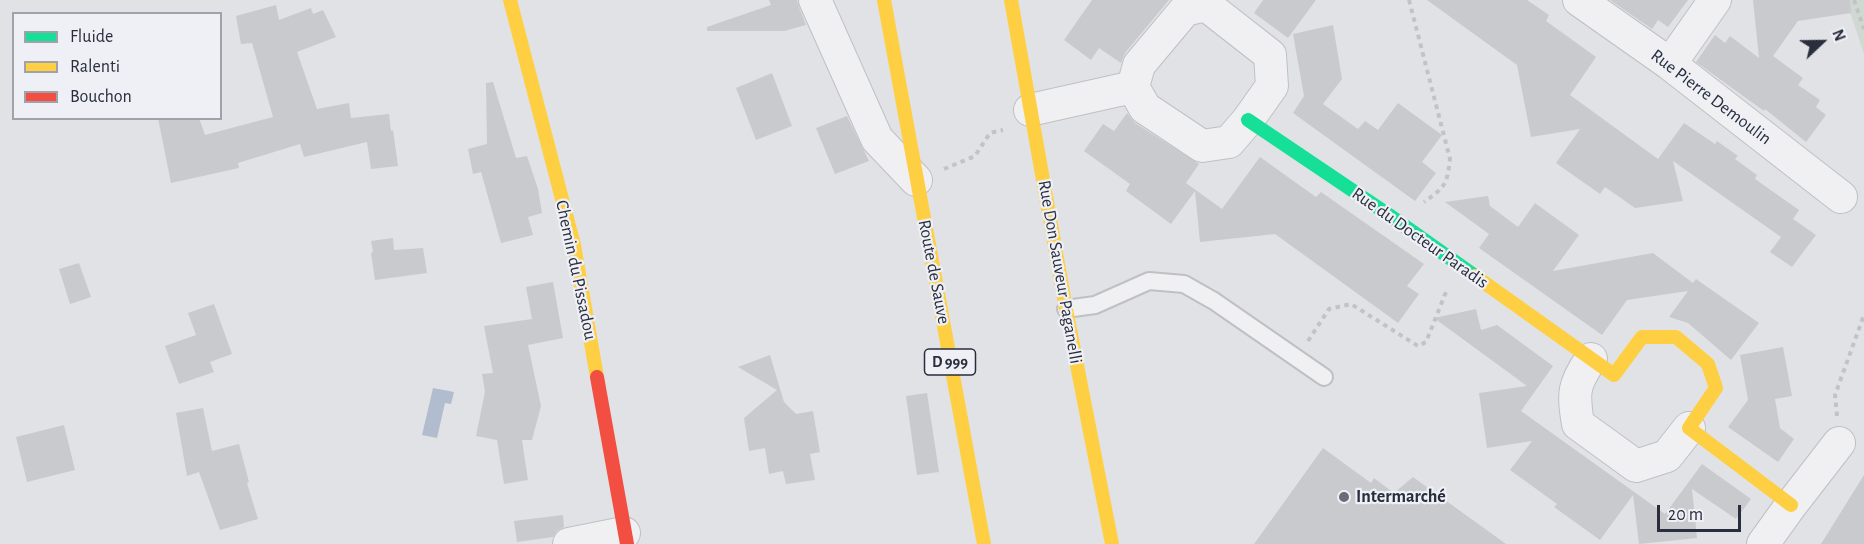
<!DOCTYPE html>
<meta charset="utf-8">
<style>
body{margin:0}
#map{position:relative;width:1864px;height:544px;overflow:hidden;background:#e1e2e5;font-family:"Alegreya Sans",sans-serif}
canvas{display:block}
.legend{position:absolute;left:12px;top:12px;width:210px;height:108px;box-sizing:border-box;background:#eef0f5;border:2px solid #9fa2ab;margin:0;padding:8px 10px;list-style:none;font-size:18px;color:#292e3d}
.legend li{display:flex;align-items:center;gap:12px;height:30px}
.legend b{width:30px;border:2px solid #9fa2ab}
.north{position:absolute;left:1792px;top:12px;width:60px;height:60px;-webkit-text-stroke:4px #eef0f5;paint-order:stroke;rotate:68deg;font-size:16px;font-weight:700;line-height:24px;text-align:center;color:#292e3d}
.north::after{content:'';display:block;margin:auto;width:21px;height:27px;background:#292e3d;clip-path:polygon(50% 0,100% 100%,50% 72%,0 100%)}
.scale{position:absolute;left:1657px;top:505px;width:84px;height:27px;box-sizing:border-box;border:3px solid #292e3d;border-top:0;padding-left:8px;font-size:18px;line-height:21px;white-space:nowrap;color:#292e3d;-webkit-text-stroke:4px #eef0f5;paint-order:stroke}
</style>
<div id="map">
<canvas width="1864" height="544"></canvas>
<ul class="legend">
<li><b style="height:8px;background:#16e098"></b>Fluide</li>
<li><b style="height:8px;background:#ffcf43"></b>Ralenti</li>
<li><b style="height:8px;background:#f24e42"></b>Bouchon</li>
</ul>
<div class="north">N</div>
<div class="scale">20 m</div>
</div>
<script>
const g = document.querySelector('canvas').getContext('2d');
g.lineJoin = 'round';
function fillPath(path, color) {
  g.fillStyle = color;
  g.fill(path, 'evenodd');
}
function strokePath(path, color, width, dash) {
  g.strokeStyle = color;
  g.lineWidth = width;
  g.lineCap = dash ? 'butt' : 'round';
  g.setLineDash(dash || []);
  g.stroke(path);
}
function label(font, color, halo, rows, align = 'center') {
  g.font = font + ' "Alegreya Sans",sans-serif';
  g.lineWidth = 4.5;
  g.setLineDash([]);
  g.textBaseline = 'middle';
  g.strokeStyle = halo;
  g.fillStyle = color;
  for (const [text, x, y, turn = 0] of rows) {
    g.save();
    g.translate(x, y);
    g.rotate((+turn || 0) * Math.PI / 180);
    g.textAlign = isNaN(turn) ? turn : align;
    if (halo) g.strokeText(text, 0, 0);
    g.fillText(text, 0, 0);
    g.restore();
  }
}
const green = new Path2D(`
 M1846 0H1864V54Z`);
const water = new Path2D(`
 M433 388 454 392 451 404 445 403 437 438 422 435Z`);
const building = new Path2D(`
 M769 0H797L799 7 806 25 784 31H707V27L771 5Z
 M1092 0H1169L1125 53 1121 63 1099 48 1091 60 1064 40Z
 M1263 0H1316L1288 38 1254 13Z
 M1427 0H1527L1549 15 1546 21 1596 57 1570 95 1658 159 1684 123 1715 144 1717 141 1738 156 1735 159 1757 175 1755 179 1799 210 1793 219 1816 235 1792 267 1770 252 1781 237 1673 161 1683 201 1635 208 1605 187 1600 194 1556 163 1580 129 1531 137 1517 65Z
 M1610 0H1688L1668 27 1658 20 1652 29Z
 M1753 0H1850L1851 13 1798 21 1773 56 1803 78 1798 85 1820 100 1816 107 1826 115 1806 142 1765 109 1764 111 1696 62 1715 35 1725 43 1730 36 1759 58Z
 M276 5 279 20 311 8 313 14 323 10 336 37 297 52 317 109 349 103 351 118 389 114 391 131 393 130 398 166 371 169 367 142 304 157 300 144 238 163 239 168 171 183 158 118H199L205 135 273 117 252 43 241 44 236 16Z
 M1333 25 1342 79 1323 104 1358 129 1365 121 1378 130 1398 103 1442 135 1422 162 1436 173 1415 201 1293 113 1304 96 1293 34Z
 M772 73 792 126 756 140 736 88Z
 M493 82 516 158 527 156 538 189 542 213 528 217 533 235 501 243 481 172 473 174 468 149 487 144 486 83Z
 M1127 113 1135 123 1199 164 1186 183 1222 209 1260 157 1316 197 1321 192 1424 264 1407 286 1419 294 1398 323 1275 234 1200 242 1195 191 1171 224 1126 191 1130 184 1084 151 1103 124 1114 131Z
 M847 116 869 161 835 174 816 128Z
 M1488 196 1490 206 1518 227 1535 203 1579 235 1553 271 1653 253 1693 283 1696 279 1759 323 1731 360 1688 323 1669 317 1688 291 1627 300 1602 335 1479 248 1489 234 1445 202Z
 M393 238 394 250 423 248 427 273 375 280 371 253 373 252 371 241Z
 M79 263 91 297 70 304 59 269Z
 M553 282 563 338 528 345 541 406 532 440H522L528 480 504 484 497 440 476 436 485 392 482 374 493 373 484 326 532 319 526 287Z
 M214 304 232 354 210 362 214 372 179 384 165 346 196 335 188 313Z
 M1476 309 1481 330 1497 325 1553 366 1521 411 1665 514 1702 464 1751 499 1736 519 1692 489 1697 538 1639 544 1633 495 1600 540 1554 507 1557 504 1510 470 1532 441 1487 448 1479 393 1527 386 1434 318Z
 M1783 347 1792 396 1775 399 1780 428 1794 439 1778 462 1728 427 1748 400 1740 355Z
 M770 355 784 402 796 414 813 411 820 452 810 454 815 480 786 484 783 471 769 474 765 448 749 451 744 418 777 390 738 367Z
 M927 393 939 472 917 475 906 396Z
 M203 408 212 451 239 444 249 482 247 483 258 519 220 530 199 472 187 476 176 413Z
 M64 425 75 470 27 482 16 437Z
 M1323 448 1371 483 1374 478 1394 493 1413 477 1506 544H1254Z
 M1864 475V544H1821Z
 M563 515 564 527 557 531 553 537 517 542 514 521Z`);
const path = new Path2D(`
 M1409 0 1450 159C1447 185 1445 187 1424 202
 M1854 0 1864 29
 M944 169 975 156 990 133 1003 130
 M1308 341 1329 309 1351 304 1418 346 1426 342 1446 292
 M1837 416 1835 395 1864 315`);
const lane = new Path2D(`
 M1066 309 1095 305 1149 281 1184 284 1214 301 1324 377`);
const street = new Path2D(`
 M815 0 877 139 916 180
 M1579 0 1670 64 1841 197
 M1206 5 1270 55 1272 86 1248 120 1229 142 1202 146 1145 108 1133 87 1139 65 1185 10Z
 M1670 64 1715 0
 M1030 110 1133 87
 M1591 359C1573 385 1573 393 1578 424L1636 466 1667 456 1689 428
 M569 544 624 533
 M1763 544 1791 505 1839 443`);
const fast = new Path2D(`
 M1248 120 1389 215 1475 276`);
const slow = new Path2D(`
 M510 0 574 245 597 377
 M884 0 984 544
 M1011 0 1066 309 1112 544
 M1475 276 1614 375 1642 337H1676L1708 364 1716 388 1689 428 1791 505`);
const jam = new Path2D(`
 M597 377 627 544`);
const markers = [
 [1344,497,6,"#696d78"]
];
const shields = [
 [950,362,51]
];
const shieldNames = [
 ["D 999",950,362]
];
const streetNames = [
 ["Rue Pierre Demoulin",1711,97,37],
 ["Rue du Docteur Paradis",1420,238,35],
 ["Chemin du Pissadou",576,270,78],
 ["Route de Sauve",934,272,79],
 ["Rue Don Sauveur Paganelli",1060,272,80]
];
const poiNames = [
 ["Intermarché",1356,497]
];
fillPath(green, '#d0d9d1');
fillPath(water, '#b1bccf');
fillPath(building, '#c9cacd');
strokePath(lane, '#bfc0c3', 20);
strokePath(street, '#bfc0c3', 34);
strokePath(path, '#c2c3c9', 4, [4.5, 4.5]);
strokePath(lane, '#f0f0f2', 16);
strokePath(street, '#f0f0f2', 32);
strokePath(fast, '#16e098', 14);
strokePath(slow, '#ffcf43', 14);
strokePath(jam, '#f24e42', 14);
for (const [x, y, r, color] of markers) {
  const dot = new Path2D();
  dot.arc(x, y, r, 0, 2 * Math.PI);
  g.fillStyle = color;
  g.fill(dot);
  strokePath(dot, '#eef0f5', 2);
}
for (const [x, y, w] of shields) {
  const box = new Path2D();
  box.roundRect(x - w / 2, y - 13, w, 26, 4.5);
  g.fillStyle = '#eef0f5';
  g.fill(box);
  strokePath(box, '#292e3d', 1.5);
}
label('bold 16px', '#292e3d', null, shieldNames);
label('18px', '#292e3d', '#eef0f5', streetNames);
label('bold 18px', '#292e3d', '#eef0f5', poiNames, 'left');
</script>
